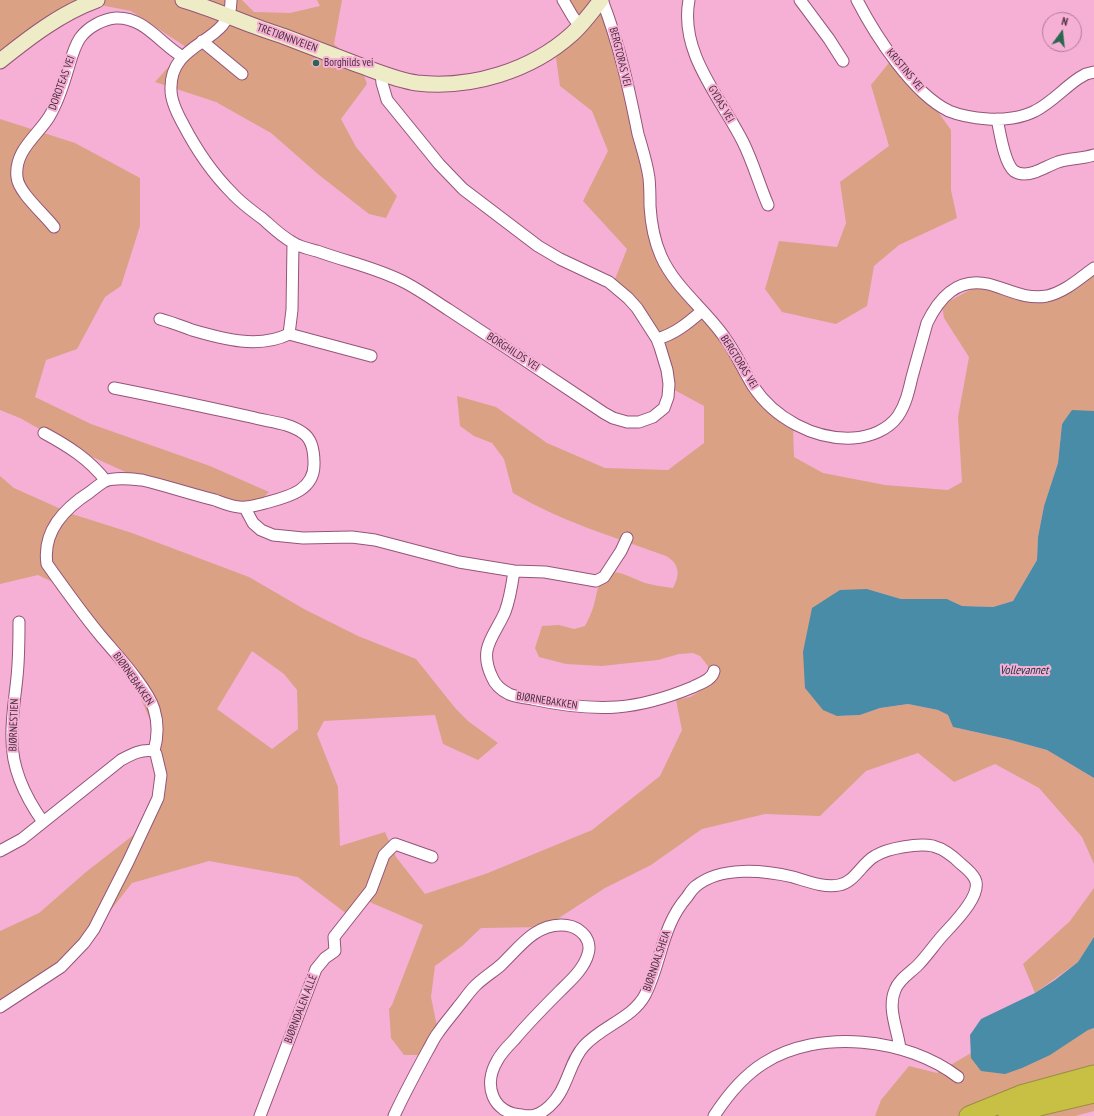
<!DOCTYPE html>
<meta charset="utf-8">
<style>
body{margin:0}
#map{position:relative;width:1094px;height:1116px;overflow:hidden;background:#f6b0d5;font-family:"PT Sans Narrow",sans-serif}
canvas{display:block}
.north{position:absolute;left:1042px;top:12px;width:40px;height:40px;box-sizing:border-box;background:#f6b0d5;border:1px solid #b17c98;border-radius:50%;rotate:15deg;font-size:11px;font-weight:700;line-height:16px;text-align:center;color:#492d3c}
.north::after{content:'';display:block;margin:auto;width:14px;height:18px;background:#2a6650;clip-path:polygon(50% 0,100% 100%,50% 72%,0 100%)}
</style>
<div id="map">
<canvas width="1094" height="1116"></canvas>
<div class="north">N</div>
</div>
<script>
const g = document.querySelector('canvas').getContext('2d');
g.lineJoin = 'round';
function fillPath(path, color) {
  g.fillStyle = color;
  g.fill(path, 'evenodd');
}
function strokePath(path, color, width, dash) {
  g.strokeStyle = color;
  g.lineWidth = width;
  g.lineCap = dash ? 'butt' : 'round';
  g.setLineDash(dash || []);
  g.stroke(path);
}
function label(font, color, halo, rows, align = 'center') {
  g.font = font + ' "PT Sans Narrow",sans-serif';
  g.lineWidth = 4;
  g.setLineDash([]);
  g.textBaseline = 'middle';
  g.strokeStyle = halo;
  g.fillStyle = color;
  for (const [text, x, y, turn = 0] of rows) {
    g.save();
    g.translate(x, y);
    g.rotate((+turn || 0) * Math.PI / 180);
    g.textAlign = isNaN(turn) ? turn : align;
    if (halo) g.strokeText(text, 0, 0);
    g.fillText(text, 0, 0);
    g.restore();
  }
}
const green = new Path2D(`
 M0 0H242L254 12 290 13 320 6 317 0H342L334 44 361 67 367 84 341 119 356 147 397 196 386 218 369 214 319 175 271 133 216 102 155 82 186 47 131 11 85 2 0 56Z
 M560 0H608L607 2 630 107 652 229 672 282 720 324 752 380 793 426 794 457 823 473 885 485 948 490 962 482 958 417 969 357 944 318 942 305 981 284 1044 296 1094 271V411L1062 423 1058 463 1044 506 1038 537 1037 560 1013 601 993 607 962 606 947 599H901L867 589 837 716 860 715 880 708 908 704 938 710 948 715 953 727 1007 739 1047 750 1094 778V864L1082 837 1039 788 995 764 954 782 918 753 866 771 820 816 765 814 702 829 651 865 605 888 545 927 481 928 462 946 435 966 431 997 439 1036 428 1055H404L391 1038 389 1009 392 1005 423 925 365 900 351 917 298 877 209 861 132 883 107 915 81 945 41 978 0 1003V931L39 913 86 872 136 833 156 801 159 740 136 688 101 635 61 586 38 575 0 584V476L14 488 72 514 132 533 249 577 304 609 358 636 416 659 456 709 468 721 498 743 478 760 443 744 435 715 324 721 317 734 338 787 340 846 385 832 396 857 425 894 488 873 592 830 660 776 682 730 676 700 690 697 702 690 708 680V666L700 656 693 653 679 654 658 660 602 666 566 664 539 657 535 648 542 626 559 625 574 629 585 626C588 620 591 614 593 608 596 599 597 587 602 578 610 564 634 579 645 583 654 585 663 587 673 588 680 575 680 564 666 556 614 537 560 521 513 493L504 459 492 443 474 436 460 426 457 396 496 407 547 443 605 468 668 470 704 443V406L669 387 651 333 613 284 627 249 583 201 608 151 592 111 560 86 556 58 577 27ZM252 651 284 674 297 690 298 729 272 749 217 709Z
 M893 58 933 105 951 130V190L957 218 899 245 874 266 867 306 836 324 782 312 765 289 779 241 837 247 846 223 840 182 889 146 871 85Z
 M0 119 75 143 140 178V226L121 286 105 297 77 349 46 360 35 397 91 424 210 466 269 492 256 504 193 497 132 475 75 449 20 418 0 410Z
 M1094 888V937L1078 962 1035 993 1023 964 1070 921Z
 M1094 1028V1111L1075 1116H875L881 1100 909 1066 937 1073 971 1053V1058Z`);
const water = new Path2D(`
 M1072 410 1094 411V778L1047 750 1007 739 953 727 948 715 938 710 908 704 880 708 860 715 837 716 823 710 805 688 803 652 812 608 840 590 867 589 901 599H947L962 606 993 607 1013 601 1037 560 1038 537 1044 506 1058 463 1062 424Z
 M1094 937V1028L1088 1030 1050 1055 1022 1068 1005 1074 981 1071 971 1058 970 1035 981 1019 1035 993 1055 980 1078 962Z`);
const street = new Path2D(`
 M231 0C232 45 169 39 171 90 171 101 178 115 183 124 196 149 213 174 232 193 241 203 252 211 263 219 272 227 281 236 292 242 299 247 309 249 317 251 347 262 378 268 406 283 421 291 435 301 449 310 501 344 552 378 604 413L613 418 627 422H639L653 417 664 408 668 397 669 384 667 370 660 347 657 339 637 308 628 298 609 282 560 259 538 246 463 189 439 164 387 100 382 83 381 74
 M563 0 573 17 580 26
 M602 0C619 43 629 89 638 134 642 148 647 163 649 178 650 187 650 196 650 206 651 223 654 240 661 256 675 288 706 310 725 338 736 353 743 370 753 386 774 418 814 440 853 438 870 437 888 430 898 416 906 404 909 390 912 377 917 359 922 341 927 323 939 298 957 277 988 284 1008 289 1025 300 1047 296 1065 292 1080 278 1094 268
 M689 0C679 53 721 98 743 142 753 162 759 184 768 205
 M800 0 829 39 843 61
 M857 0C875 35 913 94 949 111 961 116 975 118 988 119 1003 120 1022 118 1035 111 1051 103 1064 88 1079 78L1086 74 1094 72
 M202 41 242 74
 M997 119C1000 132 1004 163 1014 171 1020 175 1029 174 1035 172 1043 169 1050 165 1058 162 1070 158 1082 159 1094 155
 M54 227C44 214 18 192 17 177 14 151 37 136 49 117 58 102 63 86 68 69 71 59 74 47 80 38 88 27 103 19 116 18 145 17 160 44 183 57
 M160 319C171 322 181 326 192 330 223 339 259 349 289 334L292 310 293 243
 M289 334 371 356
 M657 339C675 334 688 323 702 311
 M44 433C68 446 89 459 106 481
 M245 508 253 523 261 530 273 535 303 538 352 537 375 540 459 562 514 571 545 572 596 581 604 577 621 551 627 538
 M514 571C512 585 510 599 505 612 494 637 478 648 492 677 495 685 501 690 509 694 516 697 525 698 532 699 560 705 589 709 617 707 643 705 669 697 693 687 701 683 712 680 714 671
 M19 622C19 640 19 658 17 677 15 698 11 719 12 740 12 770 26 798 43 822
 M0 851 22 839 121 760C132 754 141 749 154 751
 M0 1007 61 967 84 943 94 929 128 862 158 798 161 775 156 754 154 751C158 737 158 722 154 709 147 687 115 653 100 635 81 612 64 588 47 564 42 531 65 508 90 492 95 488 100 484 105 481 116 477 131 479 142 480 167 486 191 494 215 500 223 503 230 506 239 507 248 508 257 505 265 503 287 497 315 491 314 463 314 452 312 439 303 433 288 422 268 422 251 417 205 407 160 397 114 388
 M260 1116 316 969 325 958 335 951 334 937 371 890 384 855 395 844 432 857
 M394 1116C404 1094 416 1072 428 1050 431 1045 434 1038 438 1033 444 1024 452 1015 458 1007 464 1000 469 992 475 986 483 978 493 972 501 965 519 948 534 925 561 925 568 925 574 926 580 931 587 936 591 945 588 954 584 969 570 981 560 991 544 1007 528 1023 514 1040 508 1046 501 1053 497 1061 483 1085 492 1113 522 1115 524 1116 533 1116 535 1115 545 1112 555 1102 560 1093 569 1078 572 1059 584 1046 602 1026 633 1018 645 995 662 962 661 927 687 897 690 893 692 889 696 886 721 866 763 870 793 877 807 881 824 888 839 885 855 882 861 864 875 856 888 848 918 843 933 846 944 849 953 856 961 864 966 868 972 873 975 879 983 895 953 924 943 935 934 945 927 956 918 965 910 973 899 979 895 990 887 1009 898 1030 900 1049
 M714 1116C727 1096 743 1076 764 1063 819 1028 907 1038 958 1077`);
const secondary = new Path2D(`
 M183 0C208 7 232 18 257 27 265 30 274 33 283 36 307 45 332 55 356 64 376 71 396 80 417 83 471 89 531 71 572 34 583 24 592 12 601 0
 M0 61C30 37 61 13 97 0`);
const highway = new Path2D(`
 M969 1116 1021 1095 1094 1075
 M1008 1116 1043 1105 1094 1093`);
const markers = [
 [316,63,4,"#2a6650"]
];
const streetNames = [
 ["TRETJØNNVEIEN",287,38,20],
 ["BERGTORAS VEI",620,57,76],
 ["KRISTINS VEI",905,70,50],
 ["DOROTEAS VEI",62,83,-70],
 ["GYDAS VEI",721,104,60],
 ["BORGHILDS VEI",513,352,33],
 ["BERGTORAS VEI",739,362,58],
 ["BJØRNEBAKKEN",133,679,55],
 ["BJØRNEBAKKEN",547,701,9],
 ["BJØRNESTIEN",14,725,-88],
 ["BJØRNDALSHEIA",657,961,-71],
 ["BJØRNDALEN ALLÉ",301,1009,-69]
];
const poiNames = [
 ["Borghilds vei",324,63]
];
const waterNames = [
 ["Vollevannet",1024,671]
];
fillPath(green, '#daa185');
fillPath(water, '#488ca7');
strokePath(street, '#945578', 13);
strokePath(secondary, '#945578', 17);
strokePath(highway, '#9b8d41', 21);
strokePath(street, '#fff', 11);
strokePath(secondary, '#eeecc7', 15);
strokePath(highway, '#c7c044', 19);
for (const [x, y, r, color] of markers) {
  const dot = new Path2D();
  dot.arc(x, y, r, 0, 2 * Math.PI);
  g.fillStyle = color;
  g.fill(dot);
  strokePath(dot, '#f6b0d5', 1.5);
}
label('11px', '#492d3c', '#f6b0d5', streetNames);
label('11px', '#492d3c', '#f6b0d5', poiNames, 'left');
label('italic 12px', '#163743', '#f6b0d5', waterNames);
</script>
